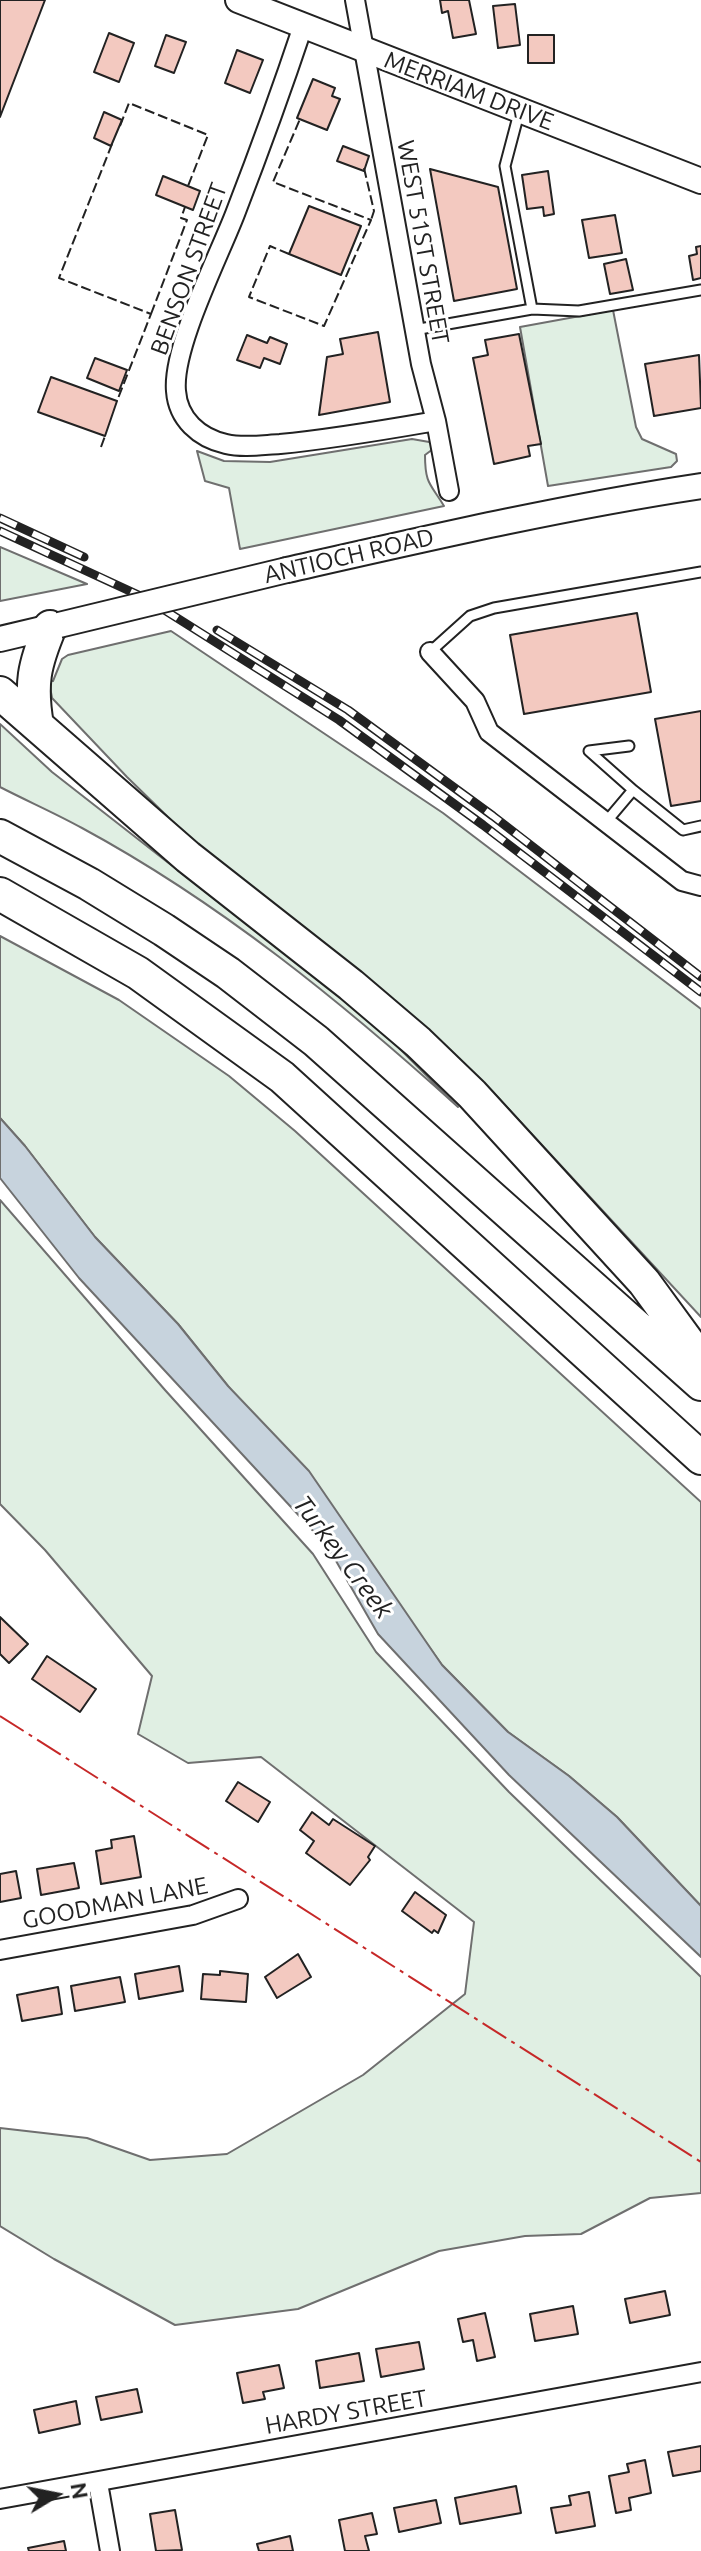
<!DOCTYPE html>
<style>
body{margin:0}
#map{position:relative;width:701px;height:2551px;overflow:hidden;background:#fff;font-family:Ubuntu,sans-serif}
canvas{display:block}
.north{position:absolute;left:16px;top:2455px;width:80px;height:80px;-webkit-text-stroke:6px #fff;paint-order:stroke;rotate:80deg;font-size:22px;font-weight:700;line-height:32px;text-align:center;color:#222}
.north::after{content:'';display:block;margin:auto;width:28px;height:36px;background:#222;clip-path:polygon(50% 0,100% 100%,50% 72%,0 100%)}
</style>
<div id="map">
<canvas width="701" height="2551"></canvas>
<div class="north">N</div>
</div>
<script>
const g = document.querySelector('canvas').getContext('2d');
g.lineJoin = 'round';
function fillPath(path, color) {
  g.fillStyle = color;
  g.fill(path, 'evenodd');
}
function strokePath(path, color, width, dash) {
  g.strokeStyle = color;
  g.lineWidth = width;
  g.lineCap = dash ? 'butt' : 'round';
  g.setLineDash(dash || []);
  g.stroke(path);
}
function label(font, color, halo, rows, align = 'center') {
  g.font = font + ' Ubuntu,sans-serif';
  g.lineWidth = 6;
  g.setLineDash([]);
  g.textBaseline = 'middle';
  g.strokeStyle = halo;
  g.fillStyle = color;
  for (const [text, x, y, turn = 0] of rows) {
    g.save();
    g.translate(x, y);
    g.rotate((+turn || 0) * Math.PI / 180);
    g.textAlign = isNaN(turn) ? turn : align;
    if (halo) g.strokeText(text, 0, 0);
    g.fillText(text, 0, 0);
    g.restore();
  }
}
const green = new Path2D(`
 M613 310 636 427 642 439 676 454 677 461 671 467 548 486 520 327Z
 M412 439 435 443 433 449 425 455C425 485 431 484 444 506L240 549 229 488 205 481 197 451 224 461 270 462Z
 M0 547 87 584 0 601Z
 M171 631 443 813 701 1009V1317L492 1091 451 1052 212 860 127 777 52 698 49 681H53L62 659 68 655Z
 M0 724 52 772 376 1025 458 1107C343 1003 219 902 82 828 55 813 27 801 0 787Z
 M0 936 119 1000 229 1076 295 1131 701 1502V1906L617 1817 569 1776 508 1732 442 1665 402 1609 228 1386 178 1324 95 1237 25 1146 0 1118Z
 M0 1200 165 1390 313 1554 376 1652 509 1792 701 1977V2193L650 2198 581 2234 525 2236 439 2251 298 2309 175 2325 54 2259 0 2226V2128L87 2138 150 2160 227 2154 363 2075 465 1994 474 1922 261 1757 188 1763 138 1734 152 1676 45 1550 0 1504Z`);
const water = new Path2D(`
 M0 1118 25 1146 95 1237 178 1324 228 1386 309 1471 442 1665 508 1732 569 1776 617 1817 701 1906V1957L509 1775 378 1634 328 1547 79 1278 0 1178Z`);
const building = new Path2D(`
 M0 0H45L0 117Z
 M440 0H469L476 34 453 38 448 11 442 13Z
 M515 4 520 45 498 48 493 6Z
 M109 33 134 43 119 82 94 72Z
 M166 35 186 42 174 73 155 66Z
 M528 35H554V63H528Z
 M237 50 263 60 250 93 225 83Z
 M313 79 335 88 332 96 340 99 327 130 297 118Z
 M104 112 122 120 111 146 94 138Z
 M343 146 369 156 364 171 337 161Z
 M430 169 498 187 517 289 454 301Z
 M548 171 554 214 544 216 543 207 527 209 522 175Z
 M163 176 200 191 193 210 156 195Z
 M309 206 361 226 341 275 289 254Z
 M615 215 622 253 589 258 582 220Z
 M701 246V278L693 280 689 256 697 254 696 247Z
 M626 259 633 290 610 294 604 264Z
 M378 332 390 402 319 415 327 357 343 354 340 339Z
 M519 334 541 444 528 446 530 456 494 464 473 358 488 355 485 340Z
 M247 335 267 343 270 337 287 344 280 364 264 358 260 368 237 360Z
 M699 355 701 408 654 416 645 364Z
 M95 358 127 370 119 391 87 378Z
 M51 377 117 401 105 436 38 412Z
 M637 613 651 692 524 714 510 635Z
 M701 711V801L671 806 655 719Z
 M0 1617 28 1644 9 1663 0 1654Z
 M47 1656 96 1689 80 1712 32 1679Z
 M238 1782 270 1802 258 1822 226 1801Z
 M312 1812 329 1825 333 1819 375 1846 368 1857 370 1860 350 1885 306 1853 314 1841 300 1830Z
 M134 1836 141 1877 101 1884 96 1851 112 1848 111 1840Z
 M74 1863 79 1888 41 1895 37 1869Z
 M16 1871 21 1898 0 1902V1874Z
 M415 1892 446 1915 438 1933 434 1930 432 1933 402 1911Z
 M298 1954 311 1977 277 1998 265 1977Z
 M179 1966 183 1991 139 1999 135 1974Z
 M220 1971 248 1974 246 2002 201 1999 203 1974 220 1975Z
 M120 1977 125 2002 75 2011 71 1986Z
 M58 1987 62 2014 22 2021 17 1995Z
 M665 2291 670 2315 630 2323 625 2299Z
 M573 2306 578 2334 535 2341 530 2314Z
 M485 2313 495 2357 477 2361 473 2340 463 2342 458 2319Z
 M419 2342 424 2369 381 2377 376 2349Z
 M359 2353 364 2381 320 2388 316 2361Z
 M279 2365 284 2388 263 2392 265 2399 243 2403 237 2373Z
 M137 2389 142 2412 101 2420 96 2397Z
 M76 2401 80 2424 39 2433 34 2410Z
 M701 2446V2471L673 2476 668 2452Z
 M645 2460 651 2493 629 2498 631 2510 616 2513 609 2476 629 2472 627 2464Z
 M516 2486 521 2513 460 2524 455 2498Z
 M589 2492 595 2526 556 2533 551 2508 571 2505 569 2496Z
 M436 2500 441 2523 399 2532 394 2508Z
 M175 2510 182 2550 156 2551 150 2514Z
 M372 2513 377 2534 365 2536 369 2551H345L339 2520Z
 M290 2536 293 2551H259L257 2544Z
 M64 2541 66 2551H29L28 2548Z`);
const service = new Path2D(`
 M532 309 579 311 701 290
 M414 330 532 309 505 166 519 113
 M430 652 470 616 494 608 701 572
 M633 790 683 830 701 826
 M606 822 633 790 589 751 629 746`);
const minor = new Path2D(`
 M355 0 421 364 436 421 449 491
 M303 26C282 89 259 152 235 214 218 258 172 348 176 391 178 419 199 438 226 444 243 448 262 445 280 444 333 439 384 430 436 421
 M430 652 475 701 489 732 682 881 701 886
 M0 1950 193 1915 238 1899
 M98 2483 110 2551
 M0 2499 701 2372`);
const secondary = new Path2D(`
 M238 0 701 181
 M287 570C424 539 562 507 701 486
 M0 639 59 625`);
const motorway = new Path2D(`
 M0 693 188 857 351 985 418 1042 472 1094 644 1282 701 1360
 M37 725C30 684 34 665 50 627
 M0 836 89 884 164 930 228 973 316 1041 701 1384
 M0 894 138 973 282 1077 701 1458`);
const rail = new Path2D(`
 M0 518 84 557
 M0 531 147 599 339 720 483 825 701 992
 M217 630 348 710 493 816 701 977`);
const secondaryBridge = new Path2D(`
 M59 625 287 570`);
const fence = new Path2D(`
 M120 126 129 103 208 135 188 186
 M112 144 59 278 151 314 117 401
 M364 168 374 211 371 220
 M289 254 270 246 249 297 324 326 371 220 273 182 300 119
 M151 314 187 220 181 218 185 207
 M101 447 105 436`);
const power = new Path2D(`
 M0 1716 701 2162`);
const streetNames = [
 ["MERRIAM DRIVE",469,91,21],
 ["WEST 51ST STREET",423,242,80],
 ["BENSON STREET",189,269,-70],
 ["ANTIOCH ROAD",349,556,-13],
 ["GOODMAN LANE",115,1903,-11],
 ["HARDY STREET",346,2412,-10]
];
const waterNames = [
 ["Turkey Creek",343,1557,53]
];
fillPath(green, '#e0efe3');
strokePath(green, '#6f6f6f', 2);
fillPath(water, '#c7d3dd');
strokePath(water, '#6f6f6f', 2);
fillPath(building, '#f3c9c0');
strokePath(building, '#222', 2);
strokePath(service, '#222', 13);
strokePath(minor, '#222', 22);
strokePath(secondary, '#222', 28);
strokePath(motorway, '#222', 36);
strokePath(service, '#fff', 9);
strokePath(minor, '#fff', 18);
strokePath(secondary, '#fff', 24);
strokePath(motorway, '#fff', 32);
strokePath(rail, '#222', 9);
strokePath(rail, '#fff', 6, [18]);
strokePath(secondaryBridge, '#222', 28, []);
strokePath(secondaryBridge, '#fff', 24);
strokePath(fence, '#222', 2, [10, 4]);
strokePath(power, '#c62828', 2, [28, 6, 4, 6]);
label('24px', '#222', '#fff', streetNames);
label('italic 26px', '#222', '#fff', waterNames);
</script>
